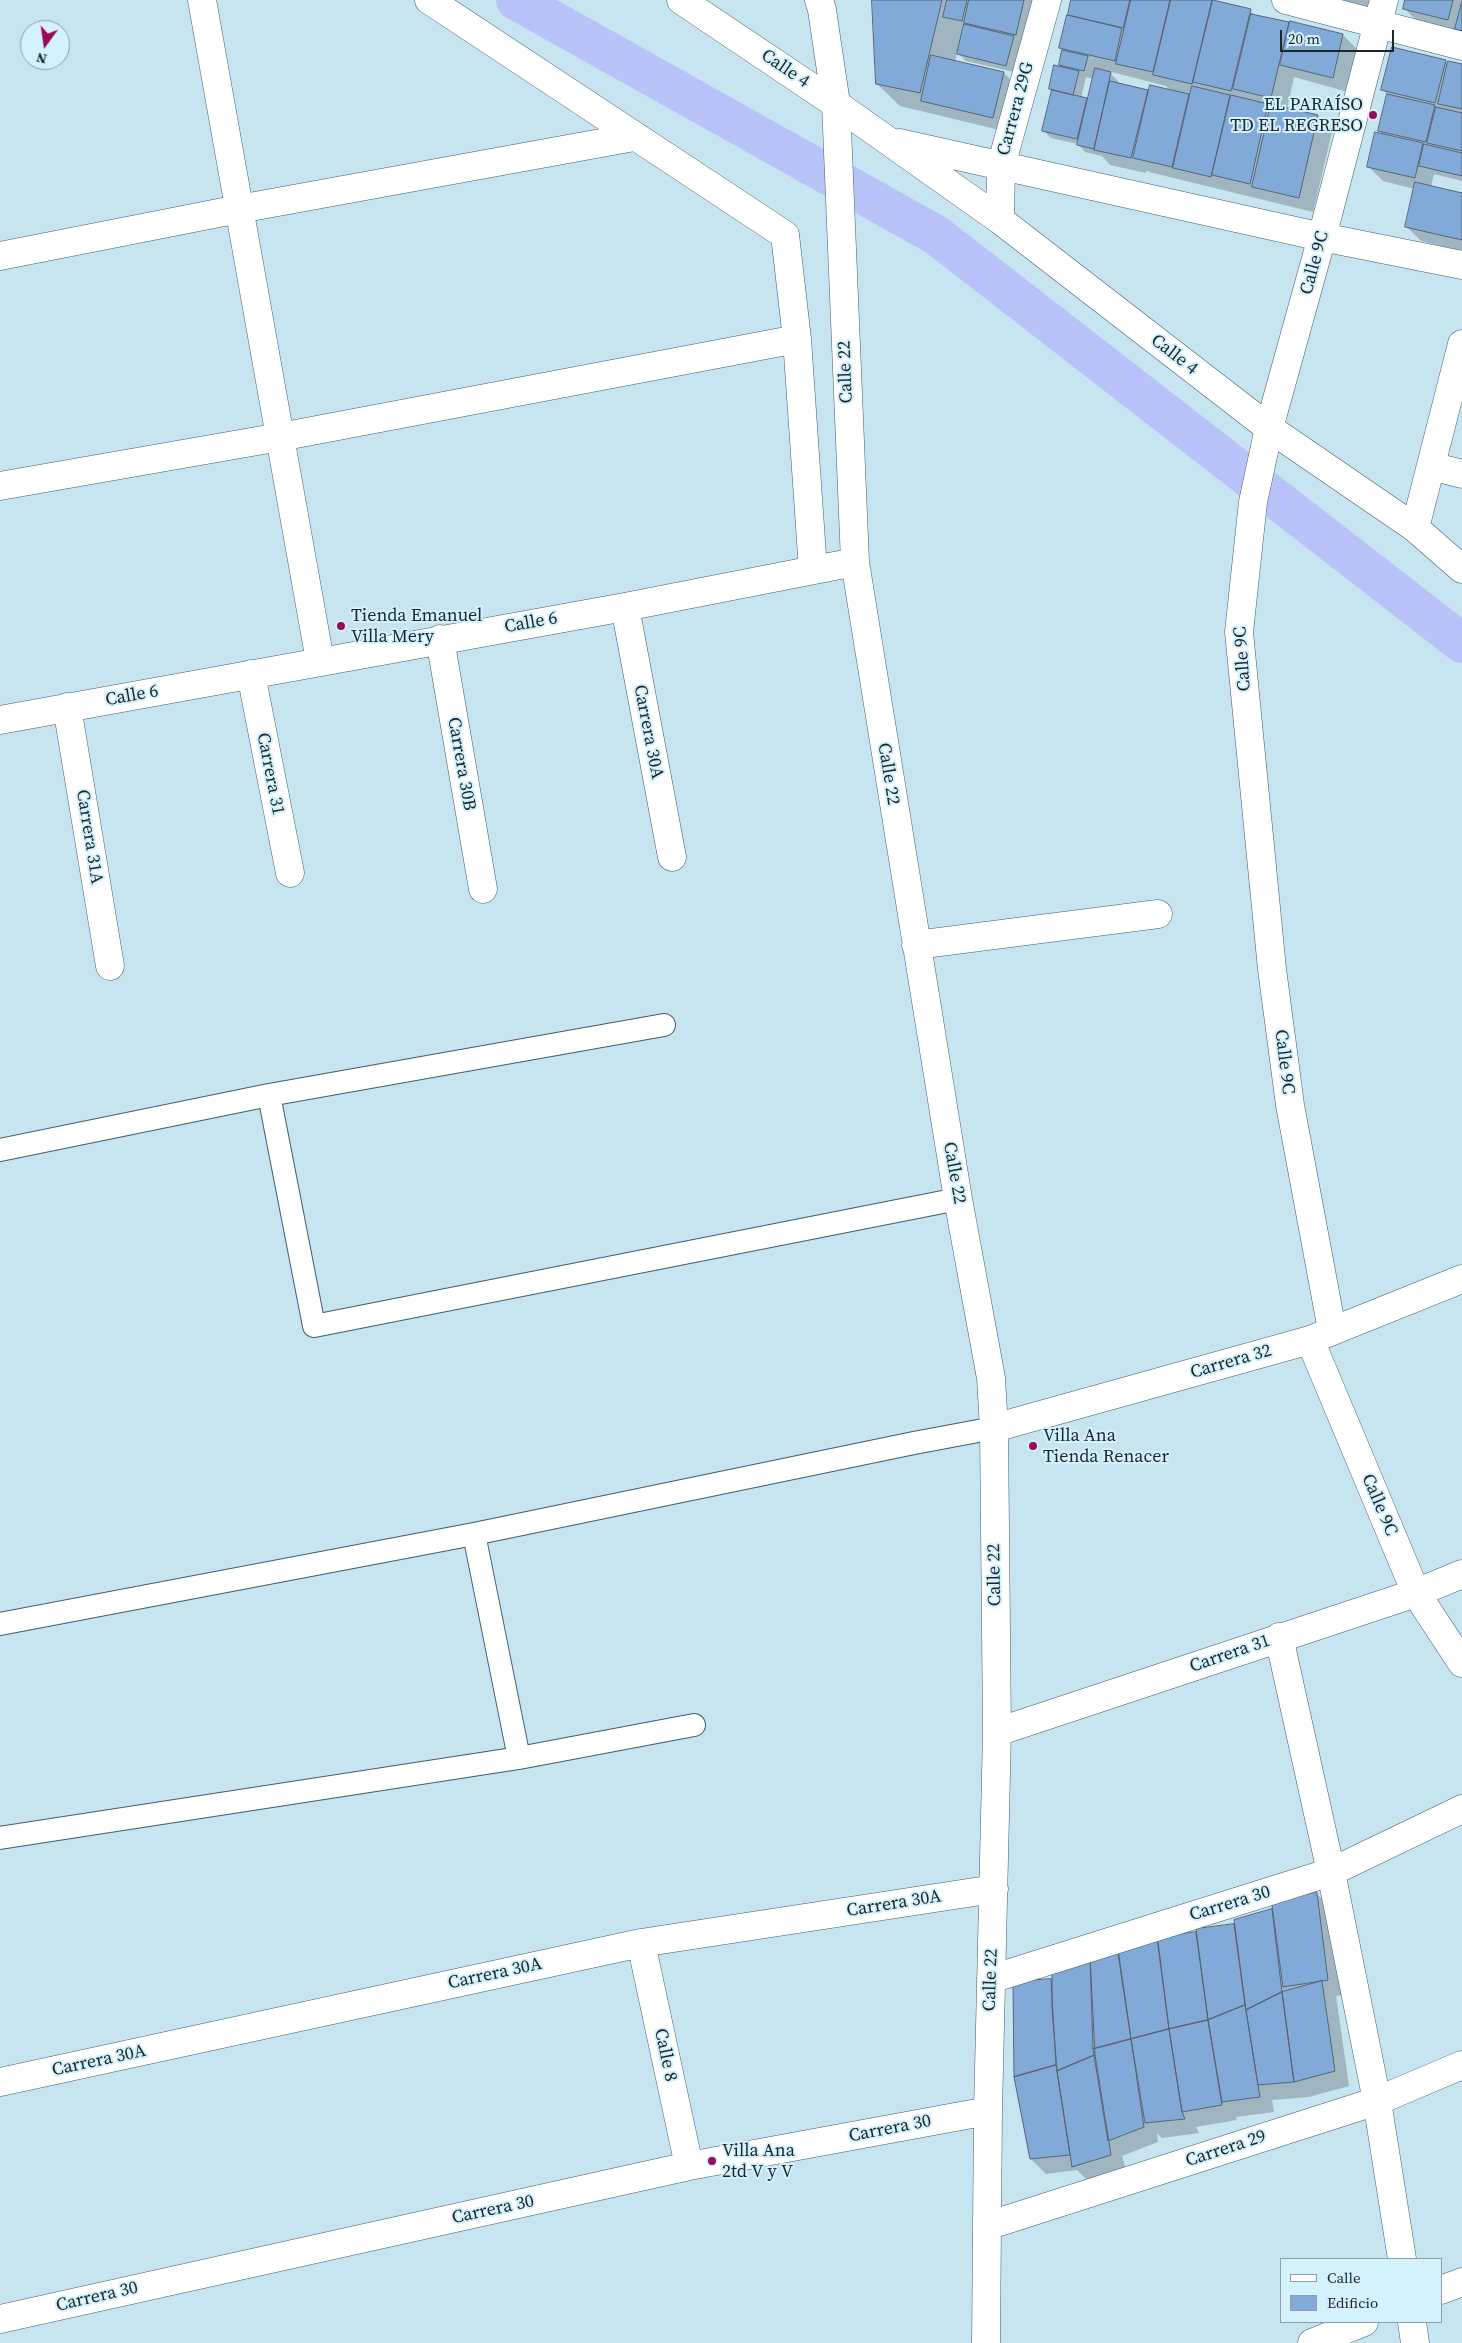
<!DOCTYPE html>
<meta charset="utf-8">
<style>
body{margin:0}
#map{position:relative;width:1462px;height:2343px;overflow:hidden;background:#c7e4f1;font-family:"Source Serif 4",serif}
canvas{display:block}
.legend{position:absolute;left:1280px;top:2258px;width:162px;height:65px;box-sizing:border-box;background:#d4f1fe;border:1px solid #8aa0aa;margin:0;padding:6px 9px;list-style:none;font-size:15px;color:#1c272c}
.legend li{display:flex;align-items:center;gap:10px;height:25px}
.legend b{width:25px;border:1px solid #8aa0aa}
.north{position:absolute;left:20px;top:20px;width:50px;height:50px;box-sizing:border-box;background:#d4f1fe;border:1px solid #8aa0aa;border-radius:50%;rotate:194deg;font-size:14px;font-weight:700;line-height:20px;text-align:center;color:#1c272c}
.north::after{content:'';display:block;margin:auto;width:18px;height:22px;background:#9b0958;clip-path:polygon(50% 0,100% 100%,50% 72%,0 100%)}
.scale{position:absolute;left:1280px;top:30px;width:114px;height:22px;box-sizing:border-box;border:2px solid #1c272c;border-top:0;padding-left:6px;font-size:15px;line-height:18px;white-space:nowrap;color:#1c272c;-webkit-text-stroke:4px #d4f1fe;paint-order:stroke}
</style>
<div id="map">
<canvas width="1462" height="2343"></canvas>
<ul class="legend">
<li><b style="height:6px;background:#fff"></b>Calle</li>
<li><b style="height:14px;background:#82aad8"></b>Edificio</li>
</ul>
<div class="north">N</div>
<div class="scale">20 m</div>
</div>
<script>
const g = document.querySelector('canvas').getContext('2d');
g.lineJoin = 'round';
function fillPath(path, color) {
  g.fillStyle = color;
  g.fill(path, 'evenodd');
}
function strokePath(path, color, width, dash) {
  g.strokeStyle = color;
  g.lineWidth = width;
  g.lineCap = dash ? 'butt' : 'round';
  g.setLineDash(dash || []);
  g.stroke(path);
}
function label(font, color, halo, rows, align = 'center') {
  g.font = font + ' "Source Serif 4",serif';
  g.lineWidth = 4;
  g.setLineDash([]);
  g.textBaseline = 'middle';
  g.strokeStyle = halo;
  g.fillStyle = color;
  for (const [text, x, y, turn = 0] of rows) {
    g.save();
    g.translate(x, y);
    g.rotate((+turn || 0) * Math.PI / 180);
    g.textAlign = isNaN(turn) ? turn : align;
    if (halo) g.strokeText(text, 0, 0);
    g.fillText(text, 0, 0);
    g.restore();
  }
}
const shadow = new Path2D(`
 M873 0H1042L1014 72 966 61 957 52 955 62 1004 73 1019 88 1008 132 900 106 877 84Z
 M1072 0H1207L1250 10 1256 16 1288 24 1290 26 1343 35 1358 50 1348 92 1294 77 1287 109 1317 116 1332 132 1313 212 1149 172 1147 170 1146 173 1110 165 1102 156 1085 152 1078 144 1051 138 1044 131 1053 91 1050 88 1064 69 1060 65 1063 51 1061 48ZM1108 71 1166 86 1171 91 1149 93 1117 84 1118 81ZM1086 77 1094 79 1089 100 1081 98Z
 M1336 0H1371L1369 8Z
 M1406 0H1462V34L1419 23 1404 8Z
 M1445 61 1449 64 1462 65V181L1434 174 1431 187 1462 194V251L1421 241 1406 226 1415 189 1383 181 1368 166 1384 136 1379 131 1388 95 1383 90Z
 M1317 1894 1332 1909 1343 1995 1336 1996 1349 2086 1309 2097 1272 2100 1274 2112 1236 2117 1237 2120 1196 2127 1199 2133 1162 2138 1157 2133 1158 2142 1122 2156 1126 2170 1088 2181 1077 2170 1046 2174 1031 2159 1014 1983 1053 1980 1159 1943V1939L1198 1933 1197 1930 1236 1925 1235 1921 1274 1910Z`);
const canal = new Path2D(`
 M516 0 936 235 1462 643`);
const building = new Path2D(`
 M872 0H942L920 93 876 84Z
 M947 0H967L962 21 943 17Z
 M969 0H1024L1016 35 964 23Z
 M1071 0H1130L1123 28 1068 15Z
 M1131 0H1170L1153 72 1116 64Z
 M1171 0H1212L1192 84 1153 75Z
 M1213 0 1251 9 1231 91 1193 82Z
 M1405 0H1453L1448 20 1403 9Z
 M1462 1V31L1455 29Z
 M1251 14 1289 22 1271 98 1233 89Z
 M1067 15 1122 28 1115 61 1059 48Z
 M1290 21 1343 34 1333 78 1280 65Z
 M964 24 1014 36 1006 66 957 54Z
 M1392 47 1446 60 1435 103 1381 90Z
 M1062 50 1088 56 1084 71 1059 65Z
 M931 55 1004 72 993 118 921 101Z
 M1448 61 1462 64V109L1438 104Z
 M1054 65 1079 71 1073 95 1049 89Z
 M1095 68 1111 72 1094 149 1077 145Z
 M1110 81 1148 90 1131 158 1094 150Z
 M1150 85 1189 94 1172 167 1133 158Z
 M1192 86 1230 95 1211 177 1173 168Z
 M1052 90 1087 98 1077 139 1042 131Z
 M1387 94 1435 105 1426 142 1378 131Z
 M1231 95 1268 104 1250 184 1212 175Z
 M1271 104 1318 115 1299 198 1252 187Z
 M1436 107 1462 113V151L1427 143Z
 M1375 132 1423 143 1415 178 1367 167Z
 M1424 144 1462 153V176L1419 166Z
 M1415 182 1462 193V240L1405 227Z
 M1317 1893 1328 1980 1283 1987 1271 1898Z
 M1272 1909 1282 1992 1246 2010 1234 1920Z
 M1234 1924 1245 2005 1208 2020 1196 1929Z
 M1196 1932 1208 2020 1169 2029 1157 1938Z
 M1158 1942 1169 2029 1131 2039 1117 1947Z
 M1118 1949 1131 2039 1093 2049 1090 1957Z
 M1090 1957 1095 2055 1057 2071 1052 2008V1959Z
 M1051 1979 1056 2065 1014 2077 1013 1982Z
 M1322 1981 1335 2071 1294 2082 1282 1992Z
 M1282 1992 1294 2082 1258 2085 1246 2010Z
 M1245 2005 1260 2097 1222 2102 1208 2020Z
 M1208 2020 1222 2105 1182 2112 1169 2029Z
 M1169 2029 1182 2112 1185 2119 1145 2123 1131 2039Z
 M1131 2039 1144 2127 1108 2141 1093 2049Z
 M1095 2055 1111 2155 1072 2167 1057 2071Z
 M1056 2065 1070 2155 1030 2159 1014 2077Z`);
const lane = new Path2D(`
 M269 1095 314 1326 958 1199
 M0 1150 269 1095 664 1025
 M474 1534 519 1758
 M0 1624 474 1534 914 1443 994 1428
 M0 1838 519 1758 694 1725`);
const street = new Path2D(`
 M202 0 320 661
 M429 0 785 235 797 339 813 570
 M681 0 836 104 1000 220 1269 428 1415 528 1462 569
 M819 0 822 10 836 104 855 562 958 1199 991 1378 994 1428 997 1732 988 2111 986 2343
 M1286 0 1462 46
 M899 143 1322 237 1462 265
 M1000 220 1001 166 1047 0
 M0 256 239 209 634 137
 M1431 466 1462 474
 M0 486 280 437 797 339
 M1415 528 1462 344
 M625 607 672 857
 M440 639 483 889
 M251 674 290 873
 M67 707 110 966
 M0 720 625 607 855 562
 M916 945 1158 914
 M1332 1330 1290 1105 1272 969 1239 632 1253 502 1269 428 1322 237 1384 0
 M1310 1340 1416 1593 1462 1663
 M994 1428 1310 1340 1462 1279
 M1279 1637 1331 1872 1377 2101 1402 2259
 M997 1732 1416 1593 1462 1574
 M641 1943 689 2166
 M991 1979 1331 1872 1462 1809
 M0 2082 641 1943 994 1889
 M987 2226 1377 2101 1462 2065
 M1441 2290 1462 2282
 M0 2319 689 2166 988 2111
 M1412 2322 1415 2343
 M1312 2343 1364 2322`);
const markers = [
 [1373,115,5,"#9b0958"],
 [341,626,5,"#9b0958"],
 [1033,1446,5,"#9b0958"],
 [712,2161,5,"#9b0958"]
];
const streetNames = [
 ["Calle 4",785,69,34],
 ["Carrera 29G",1016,109,-75],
 ["Calle 9C",1315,263,-75],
 ["Calle 4",1174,355,38],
 ["Calle 22",846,372,-92],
 ["Calle 6",531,623,-10],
 ["Calle 9C",1243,659,-94],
 ["Calle 6",132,696,-10],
 ["Carrera 30A",648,732,79],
 ["Carrera 30B",461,764,80],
 ["Carrera 31",270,774,79],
 ["Calle 22",888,774,81],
 ["Carrera 31A",89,837,81],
 ["Calle 9C",1284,1062,83],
 ["Calle 22",954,1173,80],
 ["Carrera 32",1231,1362,-16],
 ["Calle 9C",1379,1505,67],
 ["Calle 22",995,1575,-91],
 ["Carrera 31",1230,1654,-19],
 ["Carrera 30A",894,1904,-9],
 ["Carrera 30",1230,1904,-17],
 ["Carrera 30A",495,1974,-12],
 ["Calle 22",991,1980,-88],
 ["Calle 8",665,2055,78],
 ["Carrera 30A",99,2061,-12],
 ["Carrera 30",890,2129,-11],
 ["Carrera 29",1226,2149,-18],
 ["Carrera 30",493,2210,-12],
 ["Carrera 30",97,2297,-13]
];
const poiNames = [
 ["EL PARAÍSO",1363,105,"right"],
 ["TD EL REGRESO",1363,126,"right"],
 ["Tienda Emanuel",351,616],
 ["Villa Mery",351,637],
 ["Villa Ana",1043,1436],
 ["Tienda Renacer",1043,1457],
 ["Villa Ana",722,2151],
 ["2td V y V",722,2172]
];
fillPath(shadow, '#0003');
strokePath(canal, '#bac2fa', 40);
fillPath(building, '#82aad8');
strokePath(building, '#556577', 1);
strokePath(lane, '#435d68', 24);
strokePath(street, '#435d68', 29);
strokePath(lane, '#fff', 22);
strokePath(street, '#fff', 28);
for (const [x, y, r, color] of markers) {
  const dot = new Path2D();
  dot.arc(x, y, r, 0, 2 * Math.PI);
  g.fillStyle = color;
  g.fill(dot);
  strokePath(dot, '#d4f1fe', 2);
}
label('18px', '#1c272c', '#d4f1fe', streetNames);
label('18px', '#1c272c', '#d4f1fe', poiNames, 'left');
</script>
